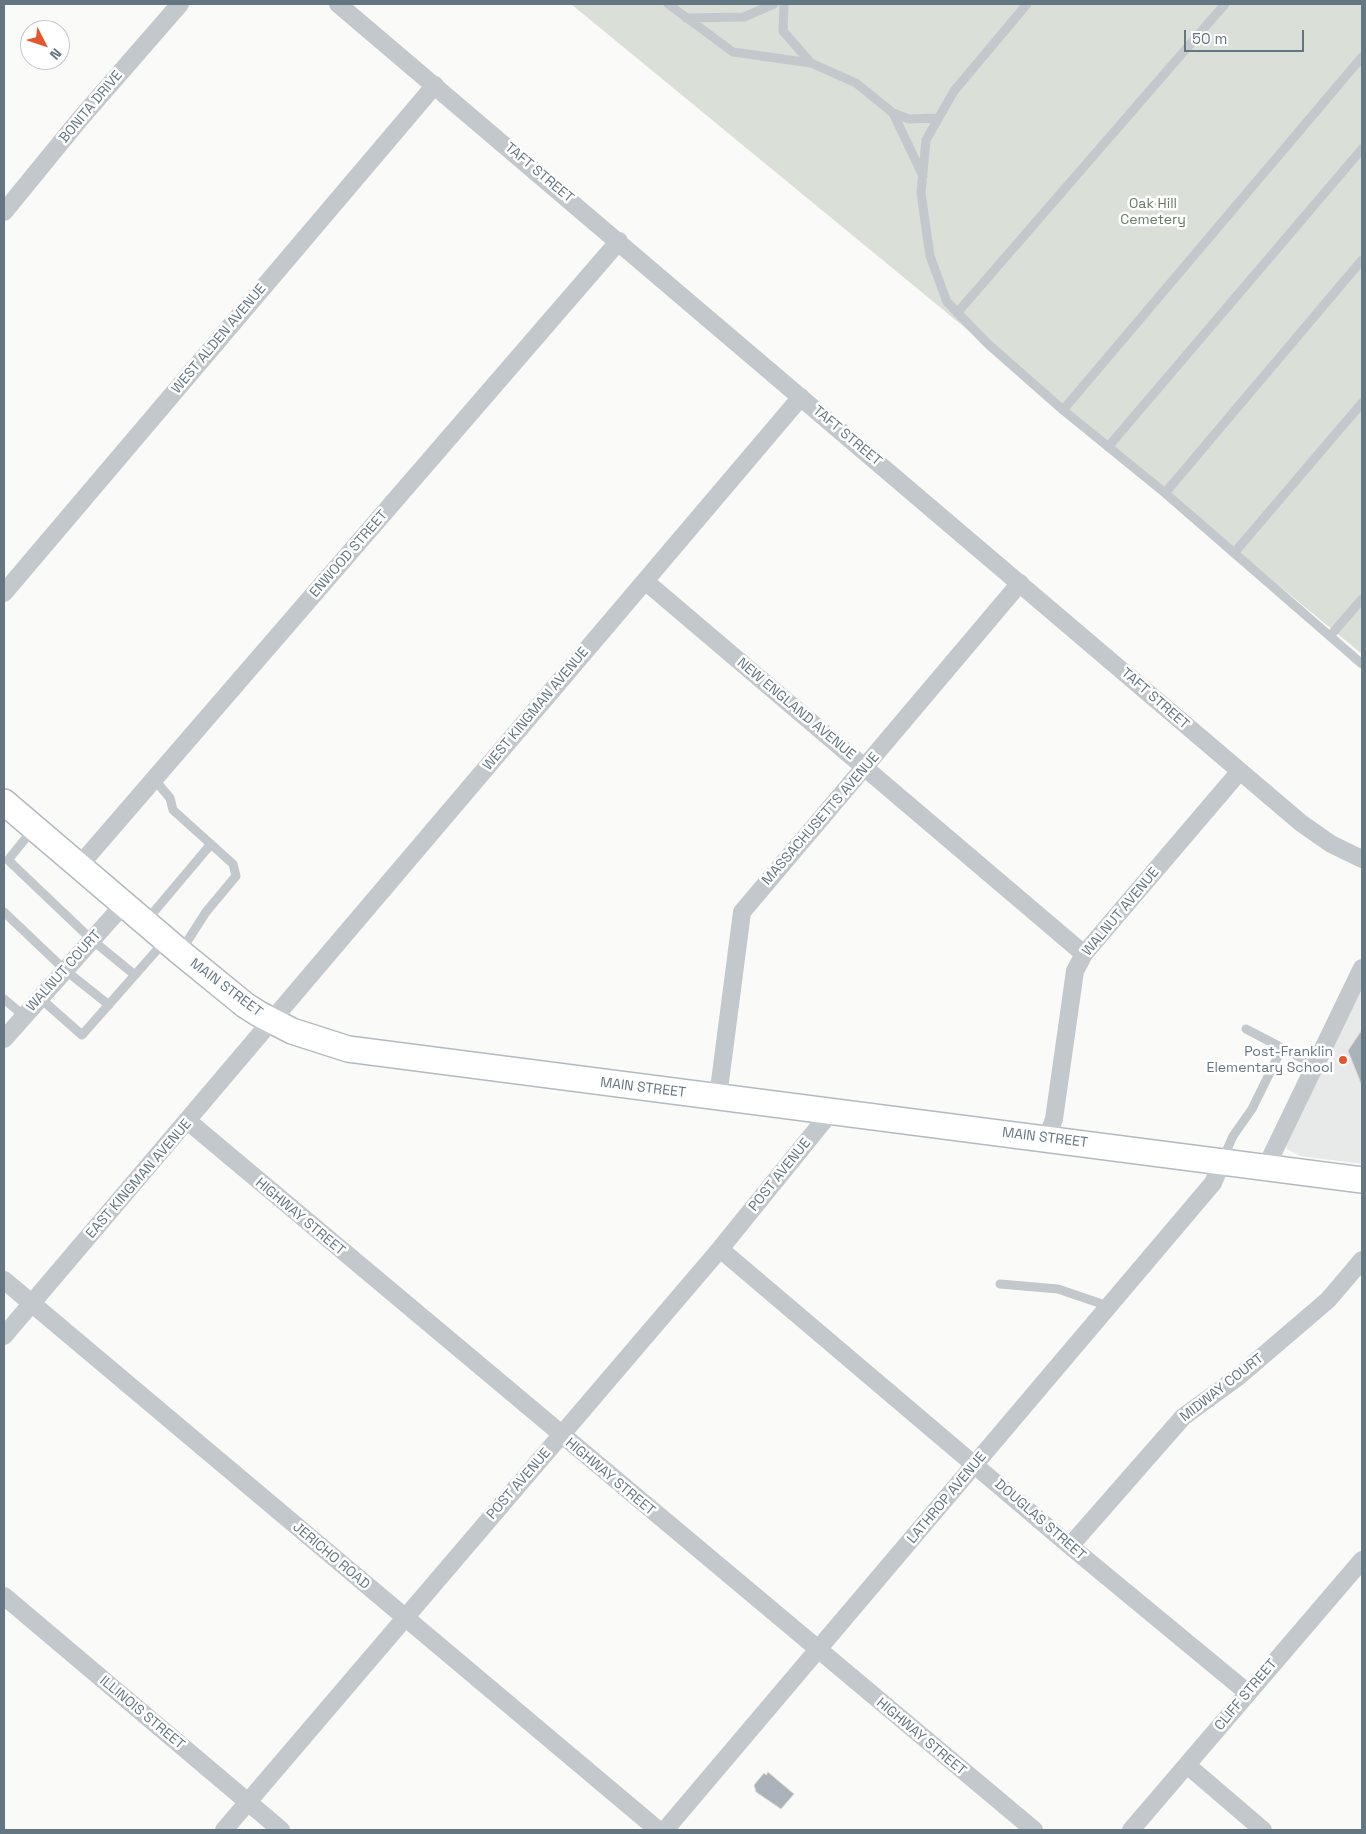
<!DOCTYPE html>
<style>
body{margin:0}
#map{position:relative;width:1366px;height:1834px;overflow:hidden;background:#fafaf8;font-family:"Space Grotesk",sans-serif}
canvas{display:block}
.frame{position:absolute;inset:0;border:5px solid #657683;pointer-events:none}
.north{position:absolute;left:20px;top:20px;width:50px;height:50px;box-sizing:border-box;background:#fff;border:1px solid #c1c8cd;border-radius:50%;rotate:131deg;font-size:14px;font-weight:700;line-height:20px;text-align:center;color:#657683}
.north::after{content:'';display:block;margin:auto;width:18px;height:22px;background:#e4572e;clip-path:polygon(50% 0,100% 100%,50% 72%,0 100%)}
.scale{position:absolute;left:1184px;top:30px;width:120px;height:22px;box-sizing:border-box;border:2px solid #657683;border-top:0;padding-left:6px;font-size:15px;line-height:18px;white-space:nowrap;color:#657683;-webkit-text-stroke:4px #fff;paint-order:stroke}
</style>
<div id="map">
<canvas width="1366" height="1834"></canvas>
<div class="frame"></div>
<div class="north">N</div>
<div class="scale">50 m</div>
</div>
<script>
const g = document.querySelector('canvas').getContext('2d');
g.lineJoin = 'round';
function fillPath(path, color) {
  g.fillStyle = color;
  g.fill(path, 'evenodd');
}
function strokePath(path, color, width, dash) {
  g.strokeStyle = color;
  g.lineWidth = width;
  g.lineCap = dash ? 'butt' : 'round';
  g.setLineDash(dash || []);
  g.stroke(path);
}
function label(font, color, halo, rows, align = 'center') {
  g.font = font + ' "Space Grotesk",sans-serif';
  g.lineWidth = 5;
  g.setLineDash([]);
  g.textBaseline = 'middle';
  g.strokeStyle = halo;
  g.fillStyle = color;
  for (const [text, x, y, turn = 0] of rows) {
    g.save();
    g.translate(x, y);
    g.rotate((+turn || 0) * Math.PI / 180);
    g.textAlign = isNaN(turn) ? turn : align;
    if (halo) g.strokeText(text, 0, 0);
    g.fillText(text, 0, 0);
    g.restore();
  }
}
const built = new Path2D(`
 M1362 981V1164L1300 1156 1287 1149 1285 1140Z`);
const green = new Path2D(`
 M571 4H1362V654Z`);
const building = new Path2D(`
 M1362 1030V1086L1348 1051Z
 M768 1772 794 1794 781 1809 756 1792 754 1785 764 1773 766 1775Z`);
const lane = new Path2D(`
 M668 4 733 52 811 63 856 83 893 113 923 176
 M784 4 783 31 811 63
 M1027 4 954 91 926 140 921 193 930 256 947 302 988 344 1063 410 1165 493 1362 664
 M686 18 744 17 774 4
 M893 113 909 119 938 118
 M957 313 1225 4
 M1063 410 1362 57
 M1108 447 1362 149
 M1165 493 1362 260
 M1234 553 1362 403
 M1330 636 1362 599
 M154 779 170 798 173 810 233 864 236 876 206 912 181 951
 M34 828 8 860 92 940 135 975
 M4 912 65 970 109 1005
 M147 920 211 844
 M40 998 82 1035 164 942
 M4 999 24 1016
 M1246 1029 1315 1065
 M1223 1159 1233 1136 1252 1109 1282 1048
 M1000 1284 1058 1289 1108 1306`);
const street = new Path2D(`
 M338 4 1301 823 1331 844 1362 859
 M4 212 80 119 180 4
 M645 581 1084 954
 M4 593 435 85
 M79 866 619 241
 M4 1039 124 904
 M718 1097 742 912 1020 583
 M189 1122 1034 1830
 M1047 1138 1054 1119 1075 971 1084 954 1240 771
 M1266 1167 1362 968
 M720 1249 1070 1546 1248 1693
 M4 1280 658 1830
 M4 1336C271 1025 535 710 801 397
 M1070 1546 1183 1417 1238 1377 1328 1300 1362 1260
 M4 1596 281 1830
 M1187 1765 1263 1830
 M224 1830 720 1249 830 1113
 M665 1830 1213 1183 1222 1162
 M1131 1830 1362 1560`);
const secondary = new Path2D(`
 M4 802 180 952 245 1005 259 1014 292 1031 348 1049 1362 1180`);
const markers = [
 [1343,1060,5,"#e4572e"]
];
const streetNames = [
 ["BONITA DRIVE",91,107,-50],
 ["TAFT STREET",539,173,40],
 ["WEST ALDEN AVENUE",219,339,-50],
 ["TAFT STREET",847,436,40],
 ["ENWOOD STREET",349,554,-49],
 ["TAFT STREET",1155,699,41],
 ["WEST KINGMAN AVENUE",536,709,-50],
 ["NEW ENGLAND AVENUE",796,709,40],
 ["MASSACHUSETTS AVENUE",821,819,-49],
 ["WALNUT AVENUE",1121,912,-50],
 ["WALNUT COURT",64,971,-48],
 ["MAIN STREET",226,988,37],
 ["MAIN STREET",643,1088,7],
 ["MAIN STREET",1045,1138,7],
 ["POST AVENUE",780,1175,-51],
 ["EAST KINGMAN AVENUE",139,1179,-49],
 ["HIGHWAY STREET",300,1217,40],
 ["MIDWAY COURT",1222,1388,-38],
 ["HIGHWAY STREET",610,1477,40],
 ["POST AVENUE",519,1484,-49],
 ["LATHROP AVENUE",947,1498,-50],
 ["DOUGLAS STREET",1040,1520,41],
 ["JERICHO ROAD",331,1556,40],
 ["CLIFF STREET",1246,1695,-50],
 ["ILLINOIS STREET",142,1713,40],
 ["HIGHWAY STREET",921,1737,40]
];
const parkNames = [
 ["Oak Hill",1153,204],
 ["Cemetery",1153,220]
];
const poiNames = [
 ["Post-Franklin",1333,1052],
 ["Elementary School",1333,1068]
];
fillPath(built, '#e8e9e9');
fillPath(green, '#dadfd7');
fillPath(building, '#aab3b9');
strokePath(building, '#dcdcda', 1);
strokePath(secondary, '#b3babf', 28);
strokePath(lane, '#c3c8cc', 9);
strokePath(street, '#c3c8cc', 18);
strokePath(secondary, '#fff', 25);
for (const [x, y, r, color] of markers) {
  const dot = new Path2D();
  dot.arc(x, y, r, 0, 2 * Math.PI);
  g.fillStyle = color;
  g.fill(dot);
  strokePath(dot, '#fff', 2);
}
label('14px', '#657683', '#fff', streetNames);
label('14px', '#687a64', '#fff', parkNames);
label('14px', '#657683', '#fff', poiNames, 'right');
</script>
